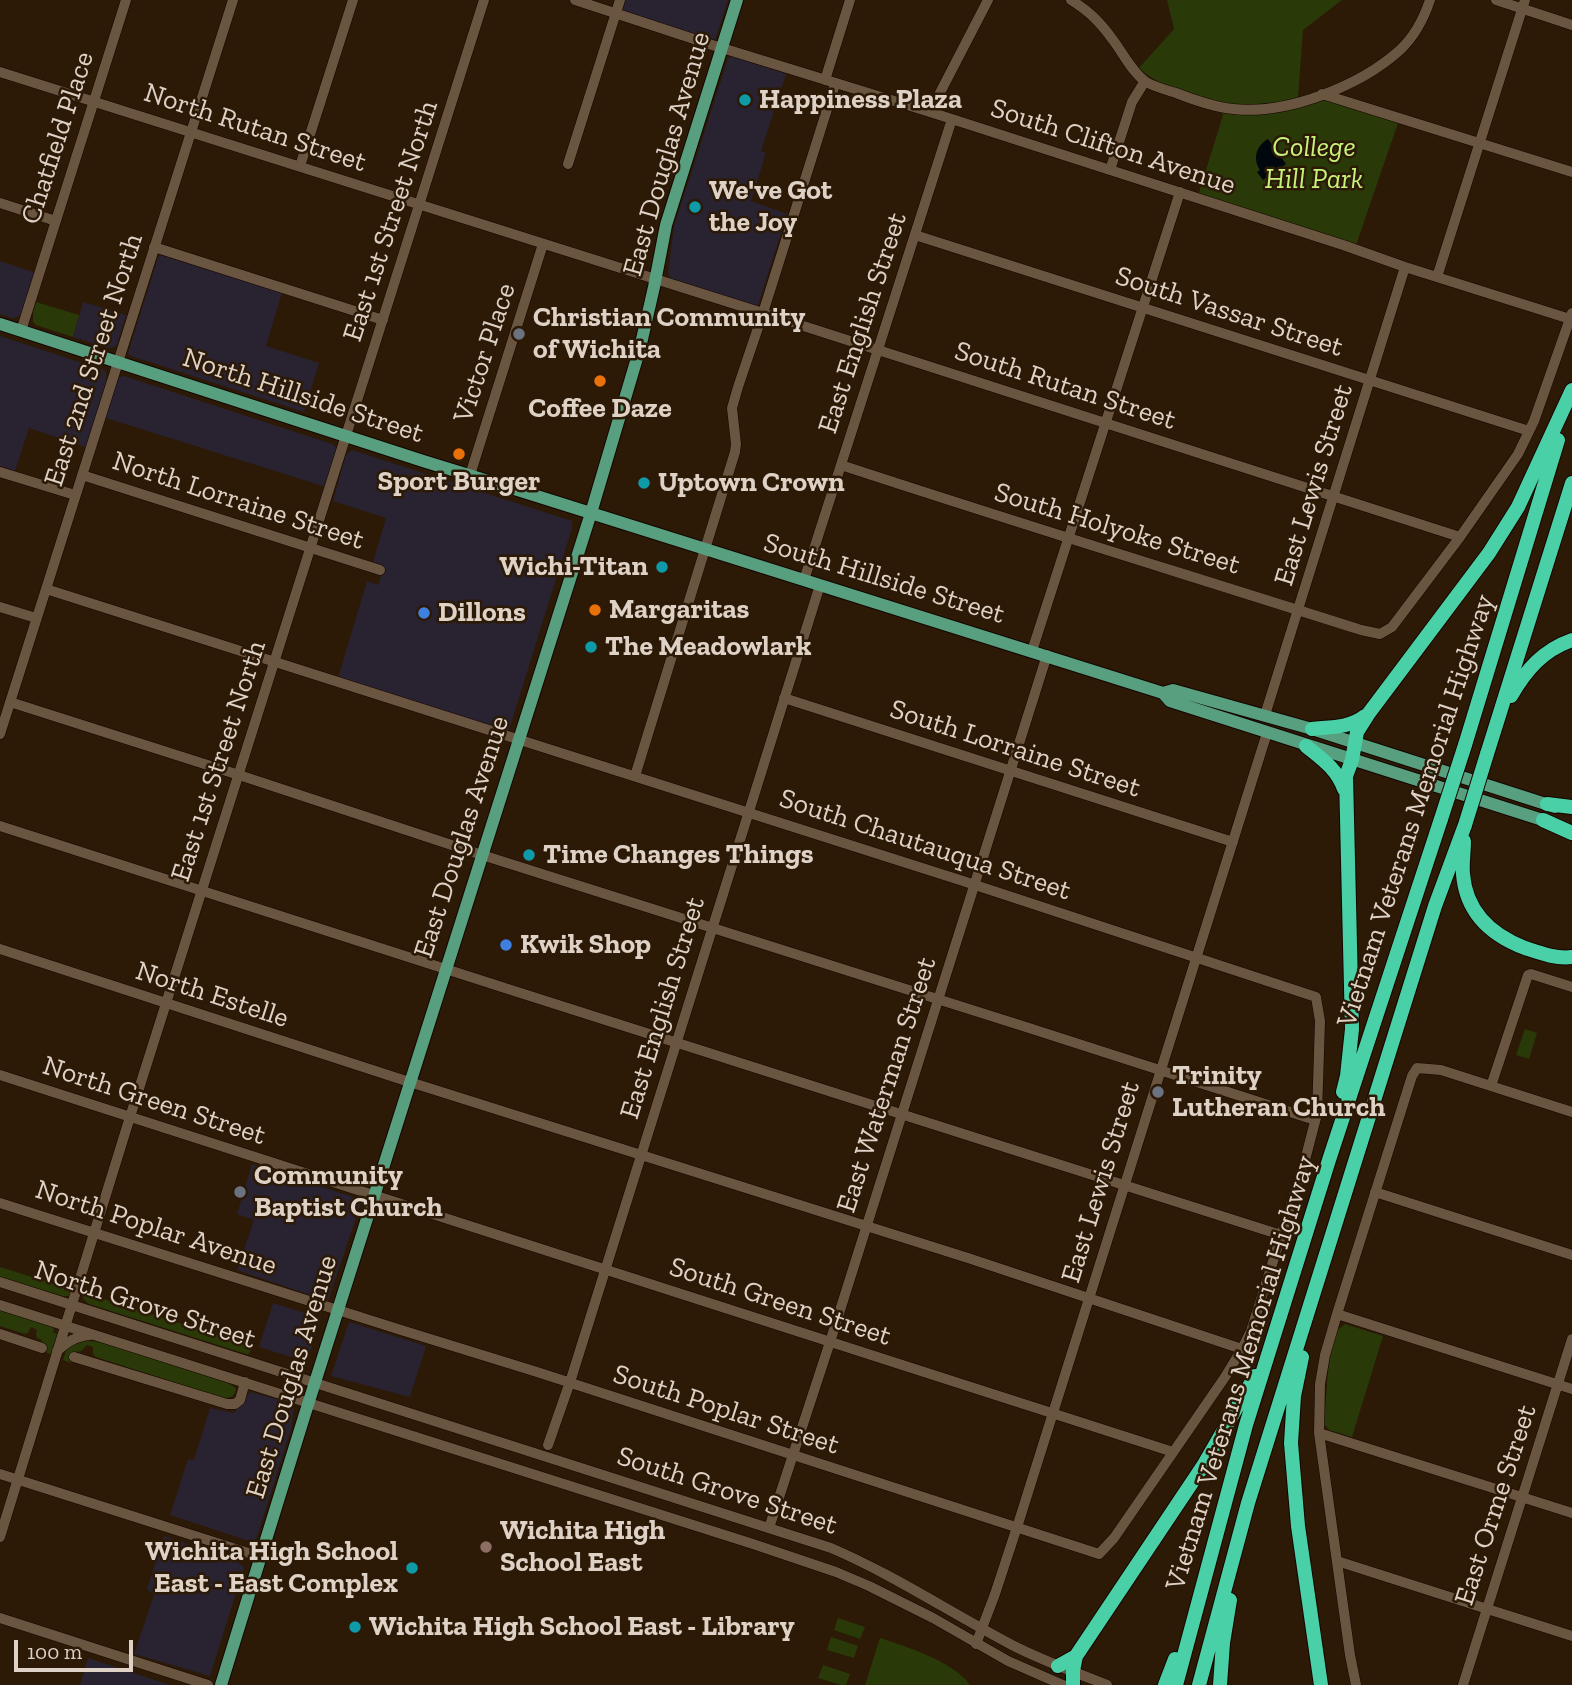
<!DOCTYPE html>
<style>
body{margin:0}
#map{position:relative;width:1572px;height:1685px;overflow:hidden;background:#2c1a07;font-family:"Zilla Slab",serif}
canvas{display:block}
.scale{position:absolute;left:14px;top:1640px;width:119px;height:32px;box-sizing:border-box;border:4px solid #ded1c6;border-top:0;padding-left:9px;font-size:21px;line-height:24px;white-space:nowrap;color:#ded1c6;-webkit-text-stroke:5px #2c1a07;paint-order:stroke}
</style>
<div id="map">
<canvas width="1572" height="1685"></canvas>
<div class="scale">100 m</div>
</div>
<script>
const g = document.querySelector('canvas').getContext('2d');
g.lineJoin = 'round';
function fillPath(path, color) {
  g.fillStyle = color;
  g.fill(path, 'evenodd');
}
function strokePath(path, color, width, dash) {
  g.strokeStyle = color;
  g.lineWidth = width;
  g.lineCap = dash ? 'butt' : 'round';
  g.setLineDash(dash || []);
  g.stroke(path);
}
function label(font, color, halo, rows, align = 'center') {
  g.font = font + ' "Zilla Slab",serif';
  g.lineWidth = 5;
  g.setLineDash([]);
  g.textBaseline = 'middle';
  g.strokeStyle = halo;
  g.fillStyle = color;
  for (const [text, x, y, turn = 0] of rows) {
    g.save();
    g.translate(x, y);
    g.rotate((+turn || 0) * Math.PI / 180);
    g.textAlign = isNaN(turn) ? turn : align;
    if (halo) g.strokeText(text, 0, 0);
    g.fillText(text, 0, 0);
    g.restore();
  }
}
const commercial = new Path2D(`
 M623 0H728L716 37 714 40H709L625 13 622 10Z
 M730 57H734L786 74 761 151 766 153 751 201 787 214 758 305 756 306 671 279 668 273 674 226 728 59Z
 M160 255 282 293 266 346 319 363 304 412 131 356 128 353 158 258Z
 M0 261 36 273 21 315 17 317 12 318 0 314Z
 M83 302 126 315 117 344 115 347 108 348 73 337Z
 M0 336 104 370 106 372V382L86 447 29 428 15 471 0 466Z
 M124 376 332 444 335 446 336 449 326 487 106 418 118 379 120 377Z
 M352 450 572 521V528L509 730 506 731 338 678 367 581 378 585 384 567 373 562 386 518 333 501 346 455Z
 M252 1164 362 1200 328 1301 237 1270 254 1220 237 1214Z
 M273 1303 321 1318 307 1362 259 1347Z
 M349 1322 426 1346 410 1397 331 1376Z
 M250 1392 280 1400 294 1409 291 1429 255 1543 170 1515 188 1459 194 1460 210 1408 234 1413Z
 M164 1536 233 1559 244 1567 210 1676 134 1654 154 1595 147 1589Z
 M88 1658 170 1685H80Z`);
const green = new Path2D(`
 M1167 0H1342L1303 30 1298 97 1324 100 1398 123 1356 245 1198 196 1223 115 1220 105C1192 95 1161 88 1139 68L1174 29Z
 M36 302 79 315 73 337 36 325 33 322V312Z
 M1525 1029 1537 1033 1529 1059 1516 1055Z
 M0 1267 73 1290 70 1296H62L0 1277Z
 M84 1293 252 1346 249 1354H246L89 1304 83 1298Z
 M0 1310 54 1327 53 1332 57 1334 51 1354 38 1350 42 1340 37 1338 36 1335 37 1330 31 1327 28 1333 25 1334 0 1326Z
 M1345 1324 1383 1336 1352 1437 1329 1430 1324 1424 1328 1369 1335 1332Z
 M79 1340 100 1342 228 1383 236 1388C235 1398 228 1399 220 1397L96 1357 93 1354V1347L87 1345 81 1351 75 1352 71 1363 63 1360 67 1348Z
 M838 1618 865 1627 860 1639 834 1630Z
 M831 1637 858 1646 854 1658 827 1650Z
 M880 1638C907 1647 953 1661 970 1685H865Z
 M823 1665 850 1674 846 1685H841L818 1678Z`);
const water = new Path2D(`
 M1268 139 1286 164 1263 180 1257 172 1260 170C1252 158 1257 145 1268 139Z`);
const minor = new Path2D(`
 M575 0 709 44 930 112 1343 245 1405 267 1570 319
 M1071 0C1089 11 1100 22 1113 40 1123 53 1132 72 1146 82 1155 87 1166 90 1176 93 1194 100 1213 107 1233 109 1287 115 1360 86 1400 50 1415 36 1424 18 1430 0
 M1496 0 1572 25
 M0 72 763 313 1460 537
 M825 80 850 0
 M1322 94 1572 172
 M930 112 988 0
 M568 164 620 0
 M300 166 353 0
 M1110 170 1132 102 1145 81
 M0 203 56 221
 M915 235 1529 431
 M154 247 383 320
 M1437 277 1525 0
 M21 331 126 0
 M841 465C1014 522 1188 575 1361 630L1380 634 1392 627 1460 537 1518 454 1534 421 1572 313
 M0 472 75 495
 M82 475 380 570
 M470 475 543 244
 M804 580 952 119
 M0 607 36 618
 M1032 651 1180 192
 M784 698 1233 842
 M10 702 239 775 482 855 1029 1028 1315 1120
 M1265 715 1405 267
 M0 734 233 0
 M635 776 735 452 736 444 732 408 738 387 763 313 835 84
 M0 826 508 989 1281 1235
 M0 949 397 1078 968 1258 1242 1349
 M0 1075 1173 1452
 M1491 1086 1528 975 1531 974 1572 987
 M1375 1192 1572 1255
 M0 1203 401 1330 537 1372 1099 1554 1114 1538 1225 1377 1242 1349 1251 1331 1305 1160 1317 1114 1320 1021 1316 997 963 881 46 589
 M0 1282 831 1548C894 1575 951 1613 1012 1645 1043 1661 1075 1672 1107 1685
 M0 1305 753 1544 836 1572 869 1586 933 1618 1008 1661 1063 1685
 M1337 1314 1572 1389
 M0 1334 42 1348
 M57 1351C67 1342 76 1336 90 1335
 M74 1357 227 1404H235L240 1400 245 1382
 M1319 1433 1572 1513
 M548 1445 571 1379 820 585
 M0 1474 261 1557
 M769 1528 830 1342 1047 655
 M0 1537 130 1117 484 0
 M1337 1561 1572 1636
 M0 1618 208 1685
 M976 1644 995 1594 1019 1521 1267 733
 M1356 1685 1350 1655 1319 1433 1320 1384 1325 1355 1337 1314 1412 1076 1417 1068 1441 1070 1572 1112
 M1463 1685 1572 1339`);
const major = new Path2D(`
 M0 324 423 461 524 492 1163 693 1173 690 1312 729 1555 807
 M1163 693 1170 701 1552 823
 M221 1685 304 1417 591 513 640 348 654 287 666 225 737 0`);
const highway = new Path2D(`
 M1511 696C1526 670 1543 650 1572 640
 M1312 729C1330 727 1350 728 1365 716
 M1465 745 1558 440
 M1306 746C1322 759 1337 769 1344 789
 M1487 754 1572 483
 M1547 804 1572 807
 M1543 820 1572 833
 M1464 841C1464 852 1462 863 1463 874 1466 912 1491 935 1525 948 1540 953 1556 959 1572 957
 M1343 1092 1347 1076 1352 1029 1346 776 1352 760 1357 732 1369 713 1489 553 1518 507 1572 390
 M1302 1357 1294 1396 1291 1443 1298 1526 1321 1685
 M1058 1666 1076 1656
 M1073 1685V1671L1076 1656 1203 1466 1255 1376
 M1165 1685 1175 1659
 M1176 1685 1246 1425 1329 1160 1441 819
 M1199 1685 1248 1503 1435 906 1465 825
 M1220 1685 1223 1643 1230 1600`);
const highwayBridge = new Path2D(`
 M1441 819 1465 745
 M1465 825 1487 754`);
const markers = [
 [745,100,7,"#0f9aa8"],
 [695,207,7,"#0f9aa8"],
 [519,334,7,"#6b7280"],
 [600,381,7,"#e8710a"],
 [459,454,7,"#e8710a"],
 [644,483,7,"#0f9aa8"],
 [662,567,7,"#0f9aa8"],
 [595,610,7,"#e8710a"],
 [424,613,7,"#3f7fe0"],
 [591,647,7,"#0f9aa8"],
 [529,855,7,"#0f9aa8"],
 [506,945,7,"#3f7fe0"],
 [1158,1092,7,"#6b7280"],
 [240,1192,7,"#6b7280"],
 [486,1547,7,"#8d6e63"],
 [412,1568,7,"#0f9aa8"],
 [355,1627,7,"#0f9aa8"]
];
const poiNames = [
 ["Happiness Plaza",759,100],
 ["We've Got",709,191],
 ["the Joy",709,223],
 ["Christian Community",533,318],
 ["of Wichita",533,350],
 ["Coffee Daze",600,409,"center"],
 ["Sport Burger",459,482,"center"],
 ["Uptown Crown",658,483],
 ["Wichi-Titan",648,567,"right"],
 ["Margaritas",609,610],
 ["Dillons",438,613],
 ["The Meadowlark",605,647],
 ["Time Changes Things",543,855],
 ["Kwik Shop",520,945],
 ["Trinity",1172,1076],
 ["Lutheran Church",1172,1108],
 ["Community",254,1176],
 ["Baptist Church",254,1208],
 ["Wichita High",500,1531],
 ["School East",500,1563],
 ["Wichita High School",398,1552,"right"],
 ["East - East Complex",398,1584,"right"],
 ["Wichita High School East - Library",369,1627]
];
const streetNames = [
 ["North Rutan Street",255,128,18],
 ["Chatfield Place",58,138,-72],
 ["South Clifton Avenue",1113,147,18],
 ["East Douglas Avenue",667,154,-74],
 ["East 1st Street North",391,221,-72],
 ["South Vassar Street",1229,312,18],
 ["East English Street",863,323,-72],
 ["Victor Place",485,353,-72],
 ["East 2nd Street North",94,360,-72],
 ["South Rutan Street",1065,386,18],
 ["North Hillside Street",303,396,18],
 ["East Lewis Street",1314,485,-73],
 ["North Lorraine Street",238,501,18],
 ["South Holyoke Street",1117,529,17],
 ["South Hillside Street",884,579,17],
 ["South Lorraine Street",1015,749,18],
 ["East 1st Street North",219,761,-72],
 ["Vietnam Veterans Memorial Highway",1416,811,-72],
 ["East Douglas Avenue",462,837,-72],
 ["South Chautauqua Street",925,845,18],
 ["North Estelle",212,995,18],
 ["East English Street",663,1008,-73],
 ["East Waterman Street",887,1085,-72],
 ["North Green Street",154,1101,18],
 ["East Lewis Street",1101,1182,-73],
 ["North Poplar Avenue",156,1228,18],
 ["South Green Street",780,1302,18],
 ["North Grove Street",145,1305,18],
 ["Vietnam Veterans Memorial Highway",1241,1373,-73],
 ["East Douglas Avenue",292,1377,-73],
 ["South Poplar Street",726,1410,18],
 ["South Grove Street",727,1491,18],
 ["East Orme Street",1496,1505,-72]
];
const parkNames = [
 ["College",1314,148],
 ["Hill Park",1314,180]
];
fillPath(commercial, '#292231');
fillPath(green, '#293907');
fillPath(water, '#00080d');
strokePath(minor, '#140500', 11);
strokePath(major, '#140500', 14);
strokePath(highway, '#140500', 16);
strokePath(minor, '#6a5540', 10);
strokePath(major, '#579f7e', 12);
strokePath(highway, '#4ad0a7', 14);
strokePath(highwayBridge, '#140500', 16, []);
strokePath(highwayBridge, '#4ad0a7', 14);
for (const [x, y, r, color] of markers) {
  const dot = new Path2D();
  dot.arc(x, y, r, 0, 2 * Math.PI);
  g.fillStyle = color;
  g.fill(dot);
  strokePath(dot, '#2c1a07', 2.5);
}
label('bold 28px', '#ded1c6', '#2c1a07', poiNames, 'left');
label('28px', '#ded1c6', '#2c1a07', streetNames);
label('italic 28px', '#c6f37a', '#2c1a07', parkNames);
</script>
